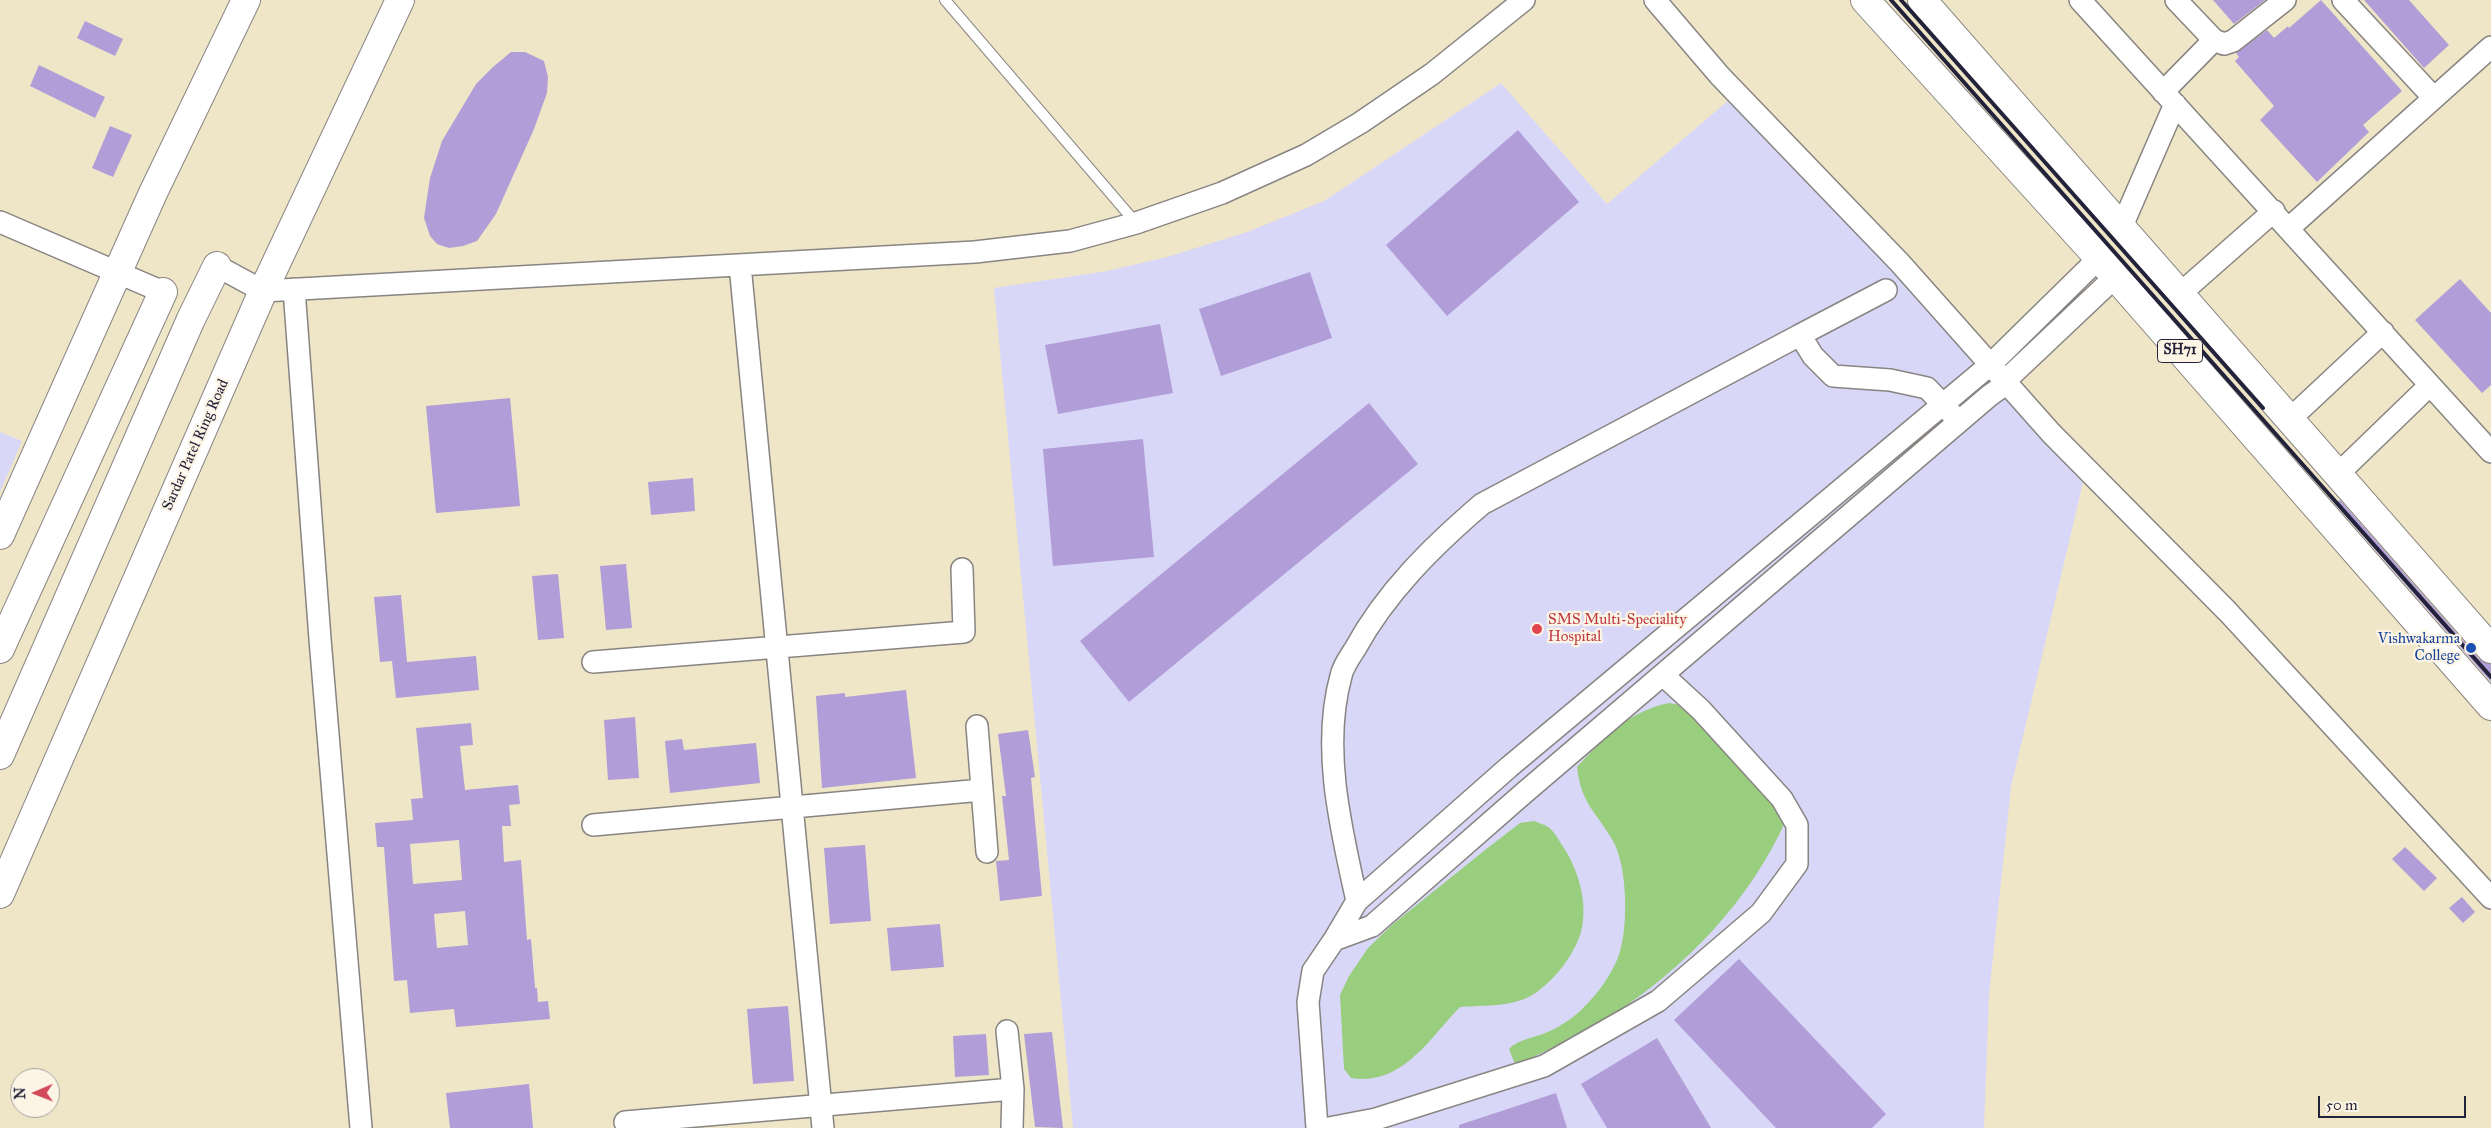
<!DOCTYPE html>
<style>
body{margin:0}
#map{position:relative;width:2491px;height:1128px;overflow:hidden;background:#efe6c8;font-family:"IM FELL Great Primer",serif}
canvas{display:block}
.north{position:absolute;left:10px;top:1068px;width:50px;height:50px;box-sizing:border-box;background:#fcf5e5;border:1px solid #a5a1a1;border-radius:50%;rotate:269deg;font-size:14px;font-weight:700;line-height:20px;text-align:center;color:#22223b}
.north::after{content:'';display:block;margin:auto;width:18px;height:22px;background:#d1495b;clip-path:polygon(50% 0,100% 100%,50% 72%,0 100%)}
.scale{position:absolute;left:2318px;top:1096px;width:148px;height:22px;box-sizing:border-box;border:2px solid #22223b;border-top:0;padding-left:6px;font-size:15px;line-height:18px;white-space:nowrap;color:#22223b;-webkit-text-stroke:4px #fcf5e5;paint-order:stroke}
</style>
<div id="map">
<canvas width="2491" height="1128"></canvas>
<div class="north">N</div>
<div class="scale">50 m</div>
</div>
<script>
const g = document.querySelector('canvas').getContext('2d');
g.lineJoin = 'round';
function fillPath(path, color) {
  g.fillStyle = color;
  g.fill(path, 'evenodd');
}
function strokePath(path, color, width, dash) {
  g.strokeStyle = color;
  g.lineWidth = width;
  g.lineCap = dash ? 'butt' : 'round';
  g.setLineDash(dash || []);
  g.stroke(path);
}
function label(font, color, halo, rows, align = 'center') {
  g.font = font + ' "IM FELL Great Primer",serif';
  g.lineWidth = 4.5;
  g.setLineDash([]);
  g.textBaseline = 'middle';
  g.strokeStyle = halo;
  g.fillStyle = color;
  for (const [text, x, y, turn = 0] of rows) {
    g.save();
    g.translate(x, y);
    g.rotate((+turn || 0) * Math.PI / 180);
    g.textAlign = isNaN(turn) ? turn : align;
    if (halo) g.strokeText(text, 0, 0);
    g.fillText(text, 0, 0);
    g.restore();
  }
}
const built = new Path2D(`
 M1501 83 1607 204 1743 88 2086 470 2011 787 1989 995 1984 1128H1073L994 288 1107 271 1167 257 1247 232 1324 201Z
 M0 432 22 441 0 492Z`);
const green = new Path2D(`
 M1669 703 1681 705 1701 717 1786 820C1750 901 1685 968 1611 1016 1583 1034 1550 1048 1520 1064L1514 1062 1509 1049C1518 1039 1538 1037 1550 1031 1561 1026 1576 1016 1584 1007 1598 993 1609 978 1617 960 1629 933 1628 867 1613 841 1596 811 1581 804 1577 767 1604 738 1629 711 1669 703Z
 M1534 821C1538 823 1544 824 1548 827 1553 830 1557 837 1560 842 1577 866 1589 901 1581 932 1574 955 1556 978 1537 992 1514 1008 1486 1005 1460 1007 1428 1040 1402 1086 1351 1078L1344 1069 1340 995 1349 976 1368 948 1393 924 1485 850 1520 823Z`);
const building = new Path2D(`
 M2213 0H2265L2234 24Z
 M2321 0 2402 91 2363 125 2369 132 2317 182 2260 120 2274 106 2235 61 2239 57 2236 53 2267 30 2274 38 2288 26 2289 28Z
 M2364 0H2409L2449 45 2424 68Z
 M85 21 123 39 115 56 77 38Z
 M511 52H525L544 61 548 77 547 93 534 129 496 214 477 241 463 246 449 248 437 244 430 236 424 218 430 178 442 141 476 84 493 67Z
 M39 65 105 97 95 118 30 86Z
 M110 126 132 135 113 177 92 168Z
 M1518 130 1579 202 1447 316 1386 245Z
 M1310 272 1332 338 1221 376 1199 309Z
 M2460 279 2491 313V385L2482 393 2415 320Z
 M1160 324 1173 393 1058 414 1045 345Z
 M510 398 520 506 436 513 426 406Z
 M1369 403 1418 464 1129 702 1080 641Z
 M1143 439 1154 557 1053 566 1043 449Z
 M693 478 695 511 651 515 648 482Z
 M2340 500 2479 659 2491 664V682L2335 504Z
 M626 564 632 628 606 630 600 566Z
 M558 574 564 638 538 640 532 576Z
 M401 595 407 662 476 656 479 690 396 698 392 661 380 662 374 597Z
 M906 690 916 778 822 788 816 696 845 693V697Z
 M635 717 639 778 608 780 604 720Z
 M471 723 473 745 460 746 465 790 518 785 520 804 509 805 511 826H502L504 862 521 860 527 940 531 939 535 988H537L538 1002 548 1001 550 1019 456 1027 454 1009 410 1013 407 980 394 981 384 847H377L375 823 413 820 411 799 423 798 416 728ZM459 840 462 880 413 884 410 844ZM465 911 468 945 437 948 434 914Z
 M1028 730 1035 777 1031 778 1042 896 1000 901 996 861 1009 860 1002 796H1006L998 734Z
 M682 739 684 750 756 743 760 783 670 793 665 741Z
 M865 845 871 921 830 924 824 848Z
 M2405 847 2437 878 2424 891 2392 859Z
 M2462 897 2475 912 2463 923 2449 908Z
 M940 924 944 967 891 971 887 928Z
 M1739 959 1886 1114 1872 1128H1776L1674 1020Z
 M788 1006 794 1081 753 1084 747 1009Z
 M1052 1032 1063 1128 1035 1127 1024 1034Z
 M986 1034 989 1075 955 1077 953 1036Z
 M1657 1038 1711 1128H1607L1581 1084Z
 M529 1084 533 1128H450L446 1093Z
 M1556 1093 1567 1128H1459V1125Z`);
const lane = new Path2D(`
 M945 0 1136 223`);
const street = new Path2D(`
 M1655 0 1720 76 1900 263 2051 433 2228 612 2491 898
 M2080 0 2491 452
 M2176 0 2214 40
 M2343 0 2434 98
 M2163 92 2214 40 2224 44 2233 41 2285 0
 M0 222 163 292
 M2122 226 2175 104
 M2289 228 2491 47
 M740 265 823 1128
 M217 266 263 291 975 252 1070 241 1136 223 1222 193 1306 155 1360 123 1432 74 1524 0
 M294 289 320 639 361 1128
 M1886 290 1800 335 1813 356 1833 376 1890 380 1927 388 1952 414
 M2181 293 2274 211
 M2005 381 2115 277
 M2007 383 1989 396 1524 793 1372 926 1334 940 1357 901 1509 767 1990 365 2099 258
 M2290 419 2383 332
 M2338 474 2430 385
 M593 662 964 632 962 569
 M977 726 987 852
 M593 825 982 790
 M1357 901C1341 829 1321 748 1341 676 1343 666 1350 657 1355 649 1386 592 1433 546 1482 504L1800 335
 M1007 1031 1013 1089 1012 1128
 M625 1122 1013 1089
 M1317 1128 1308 1002 1313 971 1334 940
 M1329 1128 1376 1119 1544 1066 1658 1001 1761 913 1797 864V825L1782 799 1701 710 1663 675`);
const secondary = new Path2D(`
 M0 535 153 193 246 0
 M0 894 263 291 400 0`);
const primary = new Path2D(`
 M1865 0 2099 258 2491 706
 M1922 0 2491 649`);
const highway = new Path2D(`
 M0 649 163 292
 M0 755 191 319 217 266`);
const rail = new Path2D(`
 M1891 0 2491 677
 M1901 0 2263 408`);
const markers = [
 [1537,629,6,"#e0444e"],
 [2471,648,6,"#1a4fb4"]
];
const shields = [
 [2180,351,45]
];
const shieldNames = [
 ["SH71",2180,351]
];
const streetNames = [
 ["Sardar Patel Ring Road",196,445,-66]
];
const healthNames = [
 ["SMS Multi-Speciality",1548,620],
 ["Hospital",1548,637]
];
const transitNames = [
 ["Vishwakarma",2460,639],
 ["College",2460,656]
];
fillPath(built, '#d9d7f8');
fillPath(green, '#99ce7f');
fillPath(building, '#b19dd7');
strokePath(lane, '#888482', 12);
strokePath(street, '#888482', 24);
strokePath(secondary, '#888482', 30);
strokePath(primary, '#888482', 30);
strokePath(highway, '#888482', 30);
strokePath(lane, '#fff', 10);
strokePath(street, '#fff', 21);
strokePath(secondary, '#fff', 28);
strokePath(primary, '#fff', 28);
strokePath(highway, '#fff', 28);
strokePath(rail, '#22223b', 4);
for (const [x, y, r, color] of markers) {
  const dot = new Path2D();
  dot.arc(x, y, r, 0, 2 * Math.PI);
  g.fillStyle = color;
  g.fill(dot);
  strokePath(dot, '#fcf5e5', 2);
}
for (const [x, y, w] of shields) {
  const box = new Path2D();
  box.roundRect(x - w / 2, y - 11.5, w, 23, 4);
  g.fillStyle = '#fcf5e5';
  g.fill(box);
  strokePath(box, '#22223b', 1);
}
label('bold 14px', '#22223b', null, shieldNames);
label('15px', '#22223b', '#fcf5e5', streetNames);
label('15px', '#be3a42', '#fcf5e5', healthNames, 'left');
label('15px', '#164399', '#fcf5e5', transitNames, 'right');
</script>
